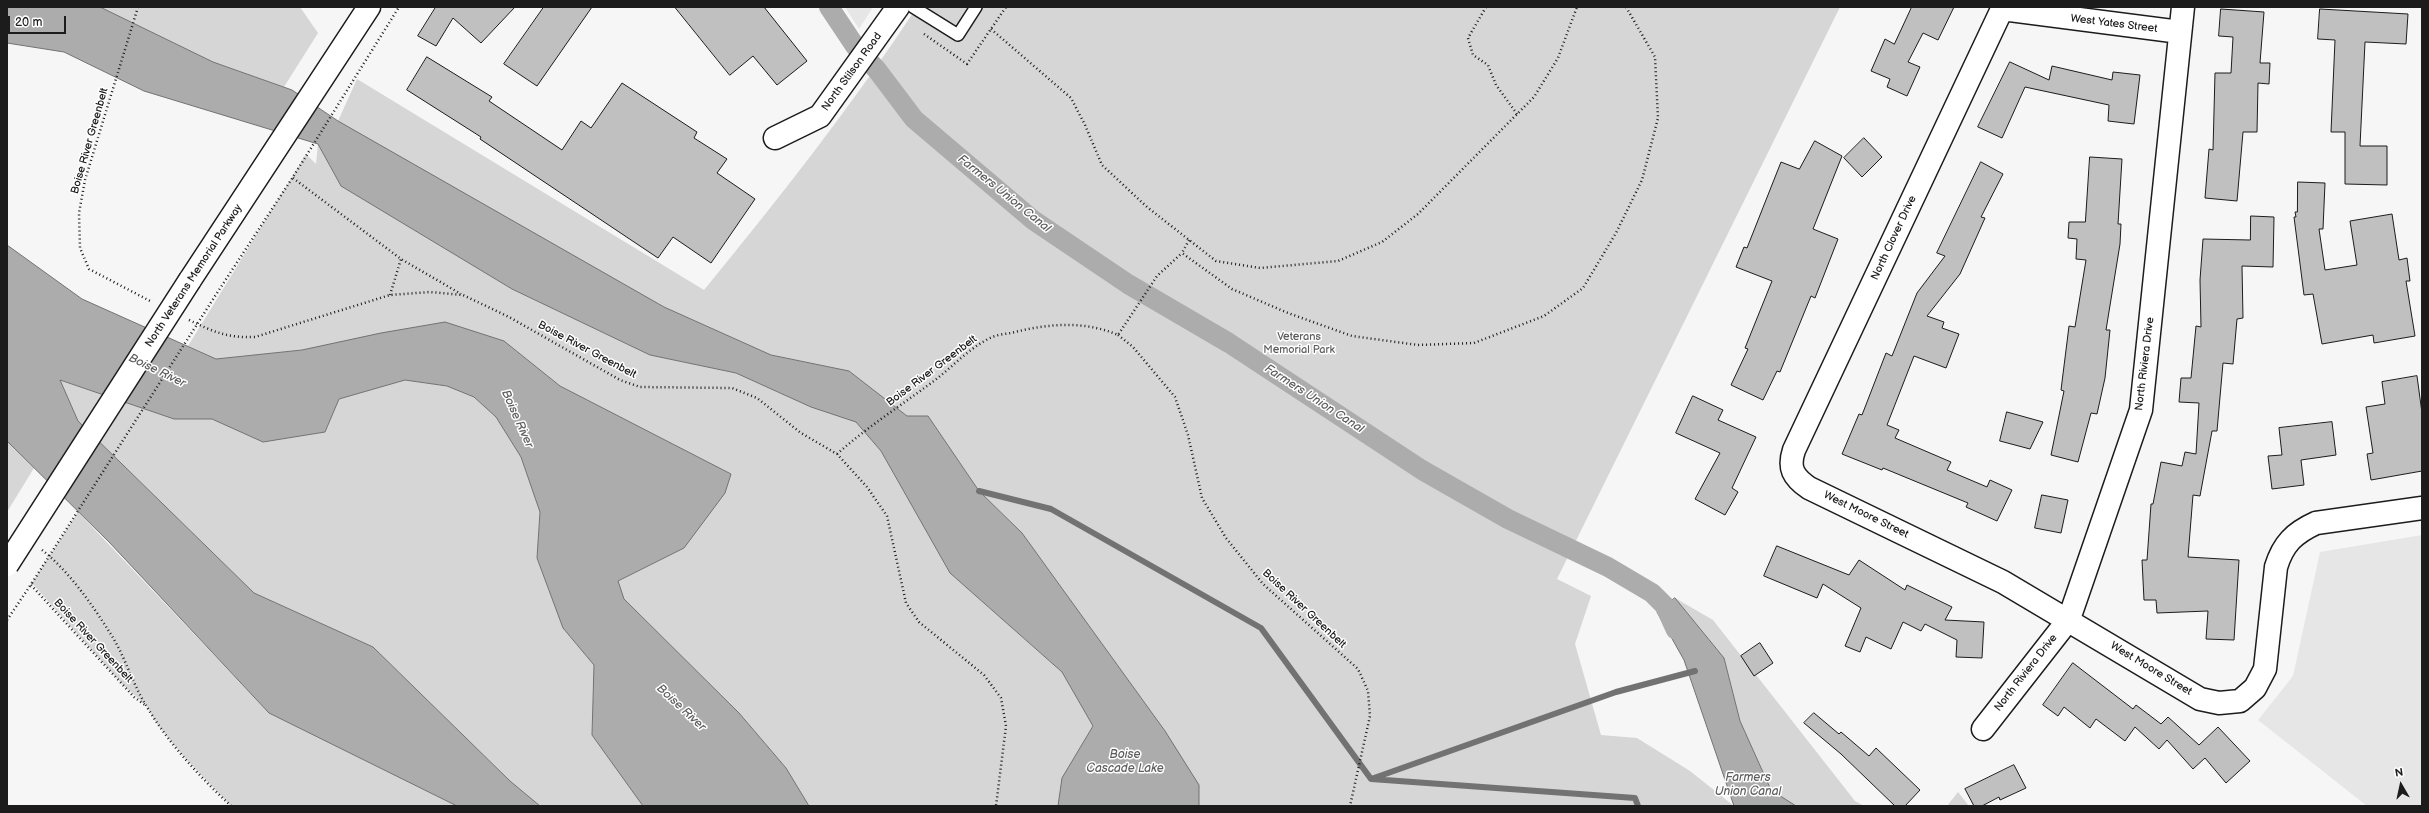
<!DOCTYPE html>
<style>
body{margin:0}
#map{position:relative;width:2429px;height:813px;overflow:hidden;background:#f6f6f6;font-family:"Balsamiq Sans",sans-serif}
canvas{display:block}
.frame{position:absolute;inset:0;border:8px solid #1c1c1c;pointer-events:none}
.north{position:absolute;left:2381px;top:765px;width:40px;height:40px;-webkit-text-stroke:3px #fff;paint-order:stroke;rotate:351deg;font-size:11px;font-weight:700;line-height:16px;text-align:center;color:#1c1c1c}
.north::after{content:'';display:block;margin:auto;width:14px;height:18px;background:#1c1c1c;clip-path:polygon(50% 0,100% 100%,50% 72%,0 100%)}
.scale{position:absolute;left:8px;top:16px;width:58px;height:18px;box-sizing:border-box;border:2px solid #1c1c1c;border-top:0;padding-left:5px;font-size:12px;line-height:14px;white-space:nowrap;color:#1c1c1c;-webkit-text-stroke:3px #fff;paint-order:stroke}
</style>
<div id="map">
<canvas width="2429" height="813"></canvas>
<div class="frame"></div>
<div class="north">N</div>
<div class="scale">20 m</div>
</div>
<script>
const g = document.querySelector('canvas').getContext('2d');
g.lineJoin = 'round';
function fillPath(path, color) {
  g.fillStyle = color;
  g.fill(path, 'evenodd');
}
function strokePath(path, color, width, dash) {
  g.strokeStyle = color;
  g.lineWidth = width;
  g.lineCap = dash ? 'butt' : 'round';
  g.setLineDash(dash || []);
  g.stroke(path);
}
function label(font, color, halo, rows, align = 'center') {
  g.font = font + ' "Balsamiq Sans",sans-serif';
  g.lineWidth = 3;
  g.setLineDash([]);
  g.textBaseline = 'middle';
  g.strokeStyle = halo;
  g.fillStyle = color;
  for (const [text, x, y, turn = 0] of rows) {
    g.save();
    g.translate(x, y);
    g.rotate((+turn || 0) * Math.PI / 180);
    g.textAlign = isNaN(turn) ? turn : align;
    if (halo) g.strokeText(text, 0, 0);
    g.fillText(text, 0, 0);
    g.restore();
  }
}
const built = new Path2D(`
 M845 7H873L859 29Z
 M2422 535V806H2367L2258 720 2293 676 2320 552Z`);
const green = new Path2D(`
 M100 7H300L318 33 284 87 213 62Z
 M917 7H1840L1557 579 1591 596 1575 644 1601 735 1637 738 1690 771 1734 806H809L786 768 739 713 623 599 618 581 684 548 731 474 560 386 504 341 302 350 216 359 188 346 306 154 316 164 318 144 341 186 512 289 650 355 736 373 811 407 856 422 881 451 950 573 1062 672 1093 726 1070 765 1165 731 1022 533 979 491 928 416H907L849 371 771 355 664 307 335 139 338 121 357 79 704 290C779 198 852 106 917 7Z
 M59 380 174 419H212L263 442 325 432 339 399 405 380 447 386 474 397 496 417 521 457 540 512 537 558 563 628 594 665 592 735 643 806H540L510 781 373 647 254 593 78 421Z
 M7 441 34 468 7 512Z
 M78 512 269 713 457 806H231L185 758 157 724 146 705 123 685 32 583Z
 M1675 598 1713 620 1855 801 1864 806H1796L1771 790 1740 721 1724 658Z
 M1958 792 1969 806H1947Z`);
const water = new Path2D(`
 M7 7H100L213 62 292 90 338 121 664 307 771 355 849 371 907 416H928L979 491 1022 533 1165 731 1199 785V806H1058L1062 778 1093 726 1062 672 950 573 881 451 856 422 811 407 736 373 650 355 512 289 341 186 318 144 144 91 64 52 7 43Z
 M7 245 82 299 216 359 302 350 381 333 445 322 504 341 560 386 731 474 725 493 684 548 618 581 624 599 739 713 786 768 809 806H643L592 735 594 665 563 628 537 558 540 512 521 457 496 417 474 397 447 386 405 380 339 399 325 432 263 442 212 419H174L60 380 78 421 254 593 373 647 510 781 540 806H457L269 713 109 542 7 441Z
 M1675 598 1724 658 1740 721 1771 790 1796 806H1734L1684 660 1657 612Z`);
const stream = new Path2D(`
 M979 491 1051 509 1261 628 1371 779 1635 798 1638 806
 M1374 778 1616 692 1695 671`);
const canal = new Path2D(`
 M829 7 855 46 877 70 914 119 1033 220 1128 284 1229 343 1422 470 1508 519 1608 567 1652 593 1665 606 1676 630`);
const building = new Path2D(`
 M436 7H515L481 43 453 18 436 46 418 36Z
 M544 7H592L537 86 504 64Z
 M675 7H764L807 61 777 85 753 56 730 75Z
 M1912 7H1954L1938 40 1923 33 1908 62 1920 67 1907 96 1887 87 1890 79 1871 71 1885 39 1894 44Z
 M2221 9 2264 12 2260 63H2270L2269 84 2258 83 2257 132H2243L2237 201 2205 198 2209 149 2213 150 2215 73H2231L2233 37 2219 36Z
 M2320 9 2408 14 2406 44 2365 42 2360 146H2387V185L2345 184V132H2331L2335 40 2318 39Z
 M427 57 492 97 489 101 562 150 581 121 591 128 622 83 697 132 694 138 727 159 717 173 755 199 711 263 673 237 658 258 480 139 481 137 407 90Z
 M2010 62 2049 80 2052 66 2112 80 2113 72 2140 75 2134 124 2108 121 2109 105 2025 87 2002 138 1978 127Z
 M1864 138 1882 157 1862 177 1844 158Z
 M1815 141 1842 156 1813 229 1838 239 1815 298 1811 296 1780 372 1777 371 1763 400 1731 385 1748 349 1745 348 1772 281 1736 267 1744 247 1747 248 1781 162 1799 169Z
 M2090 157 2122 159 2118 224H2121L2120 244 2106 330H2110L2105 378 2097 414 2091 413 2078 462 2051 455 2064 391 2061 390 2069 326 2075 327 2086 260 2076 259 2077 239 2068 238 2069 222H2085Z
 M1981 162 2003 174 1981 217 1985 218 1960 274 1927 316 1944 322 1942 328 1959 334 1946 368 1914 356 1887 425 1899 430 1895 438 1951 462 1947 470 1987 487 1990 480 2012 490 1997 521 1966 507 1968 503 1883 468 1882 470 1842 454 1859 414 1862 415 1886 353 1892 356 1917 293 1945 256 1937 253Z
 M2298 182 2325 183 2323 229H2319L2325 270 2357 265 2350 221 2392 214 2399 260 2407 258 2410 281H2406L2415 336 2374 343 2373 335 2322 344 2313 294 2304 295 2294 217H2296L2295 212H2297Z
 M2251 216 2274 217 2273 267 2242 266 2243 318 2237 319 2233 364 2223 363 2217 431H2212L2200 496 2193 495 2188 557 2239 560 2234 640 2206 639 2208 611 2157 613 2156 600H2144L2142 560H2147L2151 504H2153L2161 462 2182 466 2185 452 2196 454 2199 403 2179 402 2181 378H2191L2196 326 2201 327 2200 280 2203 239 2250 240Z
 M2417 376 2422 413V471L2371 480 2367 454 2373 453 2366 407 2385 404 2382 382Z
 M1693 396 1723 410 1718 420 1756 437 1732 488 1738 492 1725 515 1695 499 1720 453 1676 433Z
 M2007 412 2043 422 2030 449 2000 441Z
 M2332 422 2336 455 2301 460 2304 485 2272 489 2268 456 2282 455 2279 428Z
 M2042 495 2068 500 2061 533 2035 528Z
 M1777 546 1849 575 1859 560 1905 590 1907 585 1952 607 1945 620 1984 622 1982 658 1956 657 1957 640 1925 624 1921 631 1903 622 1891 649 1866 637 1860 652 1845 646 1861 608 1823 584 1817 598 1764 576Z
 M1760 643 1773 663 1754 676 1741 656Z
 M2073 663 2133 709 2136 705 2161 724 2168 717 2199 745 2218 727 2250 761 2226 783 2205 758 2193 769 2167 740 2159 749 2135 727 2125 741 2096 719 2090 728 2064 707 2058 716 2043 705Z
 M1814 713 1839 734 1841 732 1869 756 1876 748 1920 790 1905 806H1895L1841 754 1804 723Z
 M2014 765 2026 788 2000 800 1999 797 1982 806H1974L1965 789Z`);
const path = new Path2D(`
 M138 7 85 180 79 213 80 248 89 269 152 302
 M1486 7 1468 38 1473 55 1488 65 1496 85 1517 114
 M991 29 1071 98 1085 125 1102 165 1147 207 1216 261 1260 268 1338 261 1382 242 1418 214 1534 97 1558 58 1577 7
 M924 34 967 64 1006 7
 M293 178 401 259 461 294
 M1189 240 1182 253 1232 289 1288 313 1352 336 1418 345 1474 343 1544 316 1583 288 1616 233 1642 180 1658 118 1655 57 1626 7
 M217 293 293 177 399 7
 M390 295 401 259
 M189 320C214 332 227 338 255 337L390 295 430 292 463 295 509 317 620 380 640 387 732 388 757 398 801 433 837 454 867 487 887 516 906 603 919 622 984 675 1001 698 1006 726 996 806
 M1118 335 1133 347 1175 397 1188 435 1202 498 1226 538 1263 584 1358 669 1368 691 1370 716 1350 806
 M837 454C865 429 897 408 927 386 949 371 966 350 990 338 996 335 1004 334 1011 333 1046 324 1084 320 1118 335L1157 276 1182 253
 M42 550C70 572 93 606 112 636 126 659 133 685 147 707 169 744 200 777 231 806
 M31 585 134 697 145 705
 M7 620 32 583`);
const lane = new Path2D(`
 M913 7 958 35 976 7`);
const street = new Path2D(`
 M2003 7 1794 450C1788 468 1793 477 1809 488L2003 582 2200 699 2219 703 2240 701 2255 688 2265 669 2276 567C2283 544 2294 533 2316 523L2422 508
 M2002 9 2180 32
 M775 138 820 116 898 7
 M1983 729 2069 619 2141 410 2183 7`);
const primary = new Path2D(`
 M190 280 369 7`);
const pathBridge = new Path2D(`
 M32 583 217 293`);
const primaryBridge = new Path2D(`
 M7 565 190 280`);
const streetNames = [
 ["West Yates Street",2114,24,7],
 ["North Stilson Road",852,72,-54],
 ["Boise River Greenbelt",90,141,-74],
 ["North Clover Drive",1894,238,-65],
 ["North Veterans Memorial Parkway",194,276,-57],
 ["Boise River Greenbelt",587,350,28],
 ["North Riviera Drive",2145,364,-83],
 ["Boise River Greenbelt",932,371,-37],
 ["West Moore Street",1866,515,26],
 ["Boise River Greenbelt",1304,609,43],
 ["Boise River Greenbelt",93,641,47],
 ["West Moore Street",2151,669,31],
 ["North Riviera Drive",2026,673,-52]
];
const parkNames = [
 ["Veterans",1299,337],
 ["Memorial Park",1299,350]
];
const waterNames = [
 ["Farmers Union Canal",1004,194,39],
 ["Boise River",157,371,26],
 ["Farmers Union Canal",1314,399,33],
 ["Boise River",517,419,66],
 ["Boise River",681,708,43],
 ["Boise",1125,755],
 ["Cascade Lake",1125,769],
 ["Farmers",1748,778],
 ["Union Canal",1748,792]
];
fillPath(built, '#e6e6e6');
fillPath(green, '#d6d6d6');
fillPath(water, '#acacac');
strokePath(water, '#727272', 1);
strokePath(stream, '#727272', 6);
strokePath(canal, '#acacac', 20);
fillPath(building, '#c0c0c0');
strokePath(building, '#1c1c1c', 1);
strokePath(lane, '#1c1c1c', 14);
strokePath(street, '#1c1c1c', 25);
strokePath(primary, '#1c1c1c', 25);
strokePath(path, '#1c1c1c', 2.5, [1, 3]);
strokePath(lane, '#fff', 11);
strokePath(street, '#fff', 22);
strokePath(primary, '#fff', 22);
strokePath(primaryBridge, '#1c1c1c', 25, []);
strokePath(pathBridge, '#1c1c1c', 2.5, [1, 3]);
strokePath(primaryBridge, '#fff', 22);
label('11px', '#1c1c1c', '#fff', streetNames);
label('11px', '#5d5d5d', '#fff', parkNames);
label('italic 12px', '#5d5d5d', '#fff', waterNames);
</script>
